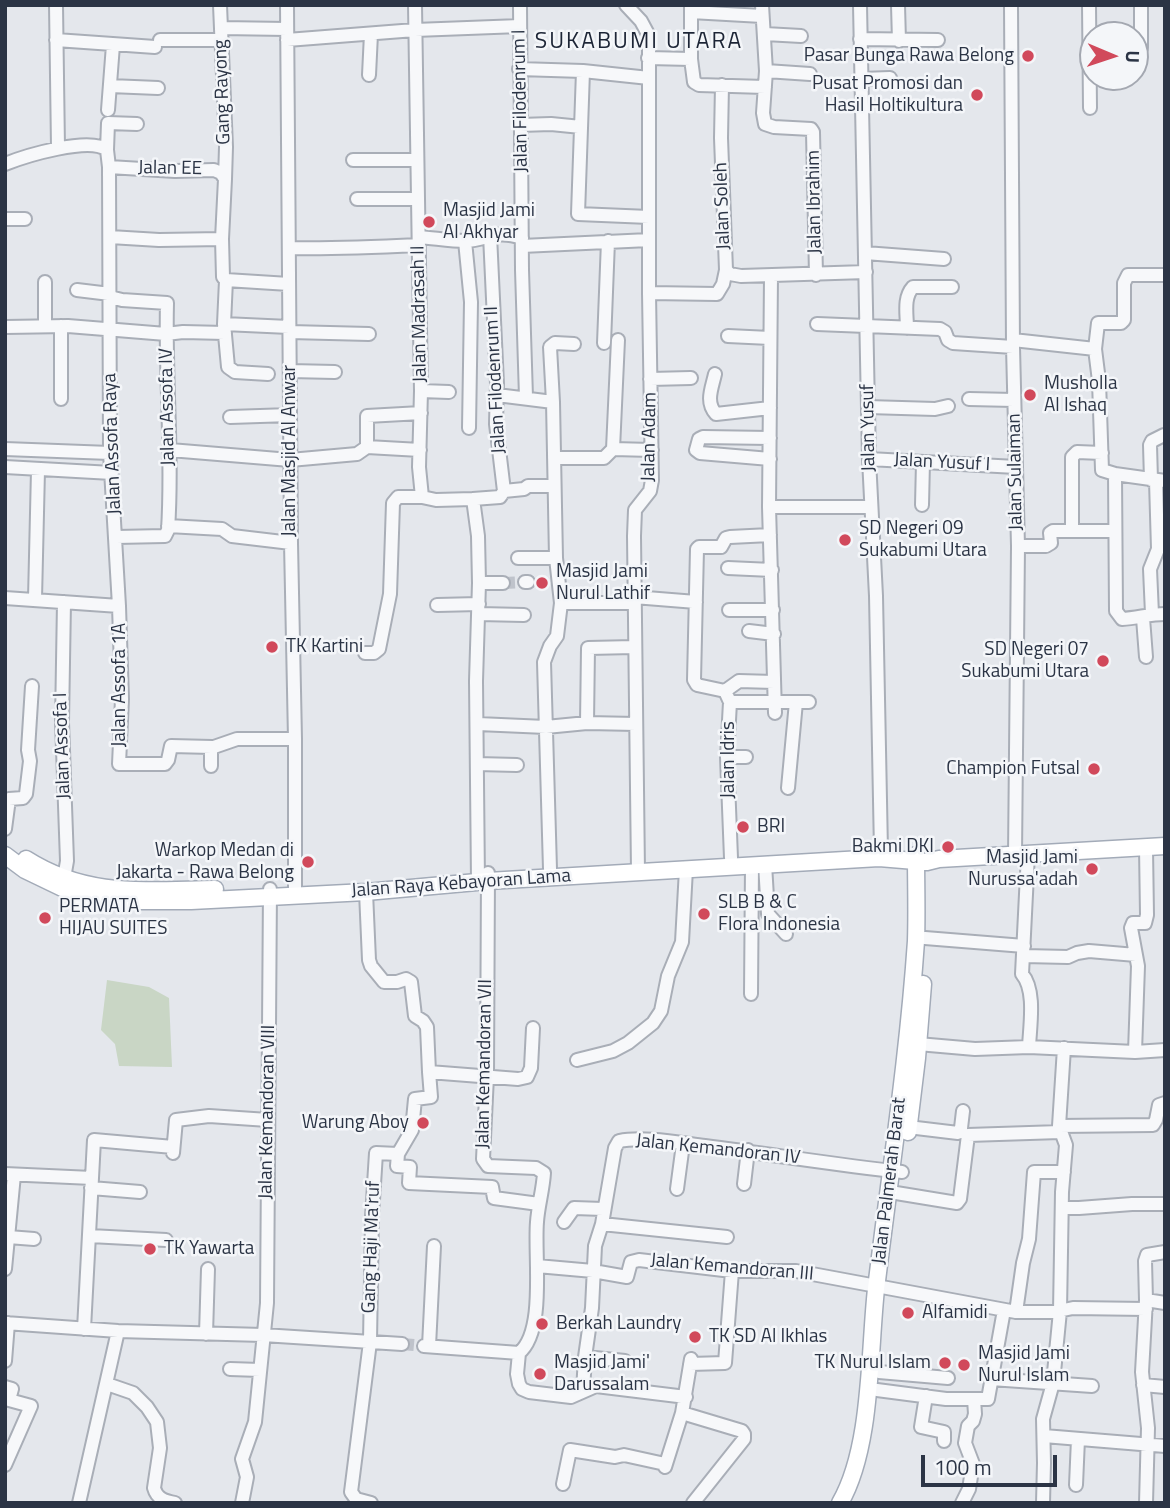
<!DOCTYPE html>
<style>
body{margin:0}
#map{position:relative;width:1170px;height:1508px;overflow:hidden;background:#e4e7ec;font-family:"Titillium Web",sans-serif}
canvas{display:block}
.frame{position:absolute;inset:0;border:7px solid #2b3445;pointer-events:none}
.north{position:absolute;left:1079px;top:21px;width:70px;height:70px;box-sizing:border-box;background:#f4f6f9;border:2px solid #a4a8b1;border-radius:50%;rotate:92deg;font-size:19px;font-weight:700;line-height:28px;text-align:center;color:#2b3445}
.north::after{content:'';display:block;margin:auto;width:24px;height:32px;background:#d1495b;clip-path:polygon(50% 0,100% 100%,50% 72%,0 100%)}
.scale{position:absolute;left:921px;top:1455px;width:136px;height:32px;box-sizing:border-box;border:4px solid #2b3445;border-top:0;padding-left:9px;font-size:21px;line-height:24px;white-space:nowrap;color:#2b3445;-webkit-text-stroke:5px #f4f6f9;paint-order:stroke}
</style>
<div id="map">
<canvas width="1170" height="1508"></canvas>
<div class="frame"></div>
<div class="north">U</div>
<div class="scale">100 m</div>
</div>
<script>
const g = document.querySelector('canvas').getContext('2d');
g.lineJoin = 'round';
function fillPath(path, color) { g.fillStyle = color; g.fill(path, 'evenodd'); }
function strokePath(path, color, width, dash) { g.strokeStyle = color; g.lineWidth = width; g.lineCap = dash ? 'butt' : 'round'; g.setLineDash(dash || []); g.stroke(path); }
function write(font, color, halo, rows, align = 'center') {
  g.font = font + ' "Titillium Web",sans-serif'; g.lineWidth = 5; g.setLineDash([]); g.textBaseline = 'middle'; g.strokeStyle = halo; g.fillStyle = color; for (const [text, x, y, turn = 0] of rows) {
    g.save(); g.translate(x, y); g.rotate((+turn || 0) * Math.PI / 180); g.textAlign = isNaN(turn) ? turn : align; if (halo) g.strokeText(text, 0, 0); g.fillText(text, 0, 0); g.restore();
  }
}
const green = new Path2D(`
 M107,980L149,987L169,998L172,1067L119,1066L115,1044L101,1030Z`);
const minorTunnel = new Path2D(`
 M503,583L525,582
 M402,1344L424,1346`);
const minor = new Path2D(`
 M56,5L58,148
 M220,5L226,147L225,179
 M287,5L291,543L295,739V896
 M415,5L421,391L419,467L422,497L436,500L473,499L478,536L479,583L476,681L478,882
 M520,5L522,270L526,397
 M626,5L641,21L648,34L649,43V293L652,480L650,491L635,510L634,536L638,872
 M691,5V59L694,82L699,85L765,87
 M762,5L766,71L763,113L765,124L774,127L811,129L813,132L816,275
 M860,5L869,459L876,596L881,851
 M898,5L899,41
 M1011,5L1013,347L1018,546L1015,855
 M1089,5L1090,108
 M1141,5V48
 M691,12L762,16
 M221,28L287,29
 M765,34L801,36
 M860,39L938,40
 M56,40L155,47
 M160,40H222
 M287,40L415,30L520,26
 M648,58L691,59
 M519,69L583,71L649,78
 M583,71L578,214L649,217
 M766,71L810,74
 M369,75L371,34
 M861,79L890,78
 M110,86L158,88
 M108,110L113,45
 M520,125L551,124L581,127
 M107,150L108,123L137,124
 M353,160H416
 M5,164C25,156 90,136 107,150L109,167L110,453L119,606L5,598
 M109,167L175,171L214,170L221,173L225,179L222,239L223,277L226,280L289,284
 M357,199H417
 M5,219H25
 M110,237L159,240L222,239
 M419,237C434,238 450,241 465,241C489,240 494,229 522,238
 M465,241L471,302L469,428
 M522,246L649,240
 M290,248C333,249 376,247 419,245
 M865,253L944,259
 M726,270L730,274L741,276L866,272
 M771,276L769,507L775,713
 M226,280L224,324L228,367L235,372L268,374
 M45,282V326
 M77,290L110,294
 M649,293L717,294L723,284L726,270L721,138L722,85
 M110,297L122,300L167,303C165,379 173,454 168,530L165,536L116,537
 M224,324L289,327
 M817,324L940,329L945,332L948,340L953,343L1013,347
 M5,327L68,326L166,334L183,332L225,333
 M907,328C907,314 903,298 913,287H952
 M290,332L369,334
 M728,336L770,338
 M1013,340L1095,349L1098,323H1121L1124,320V283L1128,275H1165
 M604,343L608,241
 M1095,349L1099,381L1102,470L1115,474L1165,481
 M290,371L335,372
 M715,374C712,388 705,402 716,414L770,408
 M650,379L691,378
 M421,391L449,392
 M497,395L553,402L556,558L561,603H633
 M61,399V326
 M969,399L1014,400
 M553,402L550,347L555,343L574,344
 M868,407L935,409L948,406
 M230,417L290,415
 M367,447V416L421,413
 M5,449L110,453
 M613,449L652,450
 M170,450L290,460L357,454L367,447L420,450
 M554,458H604L613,449L618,340
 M770,459L700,453L696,450L699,439L703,437L770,438
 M869,459L1016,467
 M5,467L112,473
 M1115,474L1116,611L1122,619C1138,618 1150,614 1165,614
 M1151,480L1150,445L1152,441L1164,435
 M504,491L524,489L528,486H554
 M473,499L500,497L504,491L496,424L497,384L490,235
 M922,505L923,462
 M769,507H871
 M168,526L222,529L232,536L291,543
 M1072,531H1114
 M1018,546H1046L1051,543L1050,533L1053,531H1072V457L1077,452L1102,453
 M518,558H556
 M728,568L772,570
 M525,582H528
 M479,583H503
 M634,597L696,602
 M35,599L38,470
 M437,605L479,604
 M119,606L122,699L119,764H165L168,760L171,746L212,747
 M729,610H773
 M479,614L524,615
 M1152,614L1150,569L1158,549L1156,481
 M1143,618L1146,657
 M749,631L774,634
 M365,653H374L379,649L390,594L393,503L398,497H422
 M725,691L697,685L694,680L697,549L699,547H721L726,538L730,537L770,535
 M725,691L730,702L727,757L731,858
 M725,691L739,681L774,682
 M730,702H809
 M587,723L588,648L634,647
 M478,724L546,727L587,723L636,724
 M727,757H746
 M477,764L517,765
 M211,766V748L237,739H295
 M788,788L796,702
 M5,829L9,799L23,798L26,794L30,761L28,750L32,686
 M1028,854L1022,974C1036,990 1030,1025 1029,1047
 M765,864L768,914L786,934
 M550,869L544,662L550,646L557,636L561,603
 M63,884L67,861L62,722L64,602
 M366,892L369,960L371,966L384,982H397L406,979L411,982L415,1016L423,1021L427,1027L429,1072
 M925,938L1024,946
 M1024,956L1068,957L1077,953L1089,951L1136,955
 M751,994L752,865
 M918,1044L975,1049L1029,1047L1135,1052L1165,1050
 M1135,1052L1138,966L1131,928L1133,923H1145L1147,915L1146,848
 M577,1060L613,1051L628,1043L653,1023L661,1011L668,976L682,942L686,869
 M1059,1126L1153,1125L1156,1120L1159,1105L1165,1103
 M908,1127L958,1133L961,1128L963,1111
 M173,1153L176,1120L209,1116L268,1120
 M398,1154L397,1166L410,1167L409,1183L492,1187L494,1198L539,1204
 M5,1174L92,1178
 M744,1184L748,1150
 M91,1188L140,1192
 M677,1189L683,1144
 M890,1192L957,1203L960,1199L968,1135L1060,1132
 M1062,1208H1079L1132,1204H1165
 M564,1222L574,1208L603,1209
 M602,1224L727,1237
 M90,1236L166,1240
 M8,1237L34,1239
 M537,1266L593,1271L627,1277L631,1262L639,1260L732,1271H796L1016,1312H1054L1073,1308L1146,1309
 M5,1269L14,1175
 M1146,1300L1165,1303
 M1016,1312L1023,1263L1029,1239L1034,1172H1064
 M5,1323L118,1331L263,1335L402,1344
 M84,1329L94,1140L173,1147
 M206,1334L208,1269
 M424,1346L519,1353C546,1331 534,1256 537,1222C538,1206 543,1190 544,1173L536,1168L488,1166L483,1159L487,1076L488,873
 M429,1346L434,1246
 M519,1353L517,1374L519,1384L522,1389L529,1392L571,1397L596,1386L686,1397
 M585,1357L625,1361
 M691,1359L682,1413L742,1431L744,1434V1439L693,1503
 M5,1361L8,1323
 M690,1364L725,1363L732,1271
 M230,1369L260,1370
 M879,1372L948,1378
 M991,1379L1092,1386
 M107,1384L133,1393L147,1407L157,1422L160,1448L154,1488C157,1499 165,1501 175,1503
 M1143,1385L1165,1387
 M5,1387L12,1389L9,1400L31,1406L5,1465
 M877,1390L946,1399H988L1004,1310
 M583,1391L585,1357L592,1308L595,1246L602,1224L615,1148L619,1141C643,1136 680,1143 705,1146C770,1154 836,1165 902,1172
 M926,1396L921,1427L944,1432V1441
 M1044,1436L1165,1446
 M665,1467L682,1413
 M563,1484L570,1450L615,1457L624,1455L665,1464
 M1076,1485L1078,1439
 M79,1503L118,1331
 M242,1503L247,1477L242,1459L255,1422L267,1303L270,889
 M371,1503L356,1499L351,1492L370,1342L372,1216L376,1153L398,1154L412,1130L415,1099L431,1097L429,1072L518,1079L527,1077L531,1068L533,1028
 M962,1503L969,1489L973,1464L965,1443L968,1426L973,1421L975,1414L974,1399
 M1043,1503L1044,1463L1043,1419L1053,1383L1060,1311L1062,1192L1066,1145L1059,1126L1064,1048
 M1146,1503L1148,1428L1142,1372L1146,1300L1145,1261L1147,1255L1165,1252`);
const major = new Path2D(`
 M5,855L25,870L79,896L107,900L139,901H191L366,892L488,881L879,858L927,862L939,859L1165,846
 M26,859C87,898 146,890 215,889
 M908,1132L917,1058L923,984
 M840,1503C872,1448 869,1353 876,1289C890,1173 908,1058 916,941C917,912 916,884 916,855`);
const markers = [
 [1028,56,7,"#d1495b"],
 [977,95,7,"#d1495b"],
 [429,222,7,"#d1495b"],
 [1030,395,7,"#d1495b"],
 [845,540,7,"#d1495b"],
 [542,583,7,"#d1495b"],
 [272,647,7,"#d1495b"],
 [1103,661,7,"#d1495b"],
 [1094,769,7,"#d1495b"],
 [743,827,7,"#d1495b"],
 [948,847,7,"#d1495b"],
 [308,862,7,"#d1495b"],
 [1092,869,7,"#d1495b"],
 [704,914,7,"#d1495b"],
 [45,918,7,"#d1495b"],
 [423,1123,7,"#d1495b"],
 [150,1249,7,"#d1495b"],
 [908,1313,7,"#d1495b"],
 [542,1324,7,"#d1495b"],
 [695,1337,7,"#d1495b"],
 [945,1363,7,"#d1495b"],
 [964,1365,7,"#d1495b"],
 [540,1374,7,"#d1495b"]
];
const poiNames = [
 ["Pasar Bunga Rawa Belong",1014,56,"right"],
 ["Pusat Promosi dan",963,84,"right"],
 ["Hasil Holtikultura",963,106,"right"],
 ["Masjid Jami",443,211],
 ["Al Akhyar",443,233],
 ["Musholla",1044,384],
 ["Al Ishaq",1044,406],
 ["SD Negeri 09",859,529],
 ["Sukabumi Utara",859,551],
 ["Masjid Jami",556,572],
 ["Nurul Lathif",556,594],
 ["TK Kartini",286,647],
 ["SD Negeri 07",1089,650,"right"],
 ["Sukabumi Utara",1089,672,"right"],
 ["Champion Futsal",1080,769,"right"],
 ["BRI",757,827],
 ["Bakmi DKI",934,847,"right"],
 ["Warkop Medan di",294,851,"right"],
 ["Jakarta - Rawa Belong",294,873,"right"],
 ["Masjid Jami",1078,858,"right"],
 ["Nurussa'adah",1078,880,"right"],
 ["SLB B & C",718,903],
 ["Flora Indonesia",718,925],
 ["PERMATA",59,907],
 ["HIJAU SUITES",59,929],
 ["Warung Aboy",409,1123,"right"],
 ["TK Yawarta",164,1249],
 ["Alfamidi",922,1313],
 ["Berkah Laundry",556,1324],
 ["TK SD Al Ikhlas",709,1337],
 ["Masjid Jami",978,1354],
 ["Nurul Islam",978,1376],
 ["Masjid Jami'",554,1363],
 ["Darussalam",554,1385],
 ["TK Nurul Islam",931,1363,"right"]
];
const streetNames = [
 ["Gang Rayong",223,92,-92],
 ["Jalan Filodenrum I",521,101,-91],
 ["Jalan EE",170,169,1],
 ["Jalan Ibrahim",815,202,-91],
 ["Jalan Soleh",723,206,-92],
 ["Jalan Madrasah II",420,314,-91],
 ["Jalan Filodenrum II",496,380,-93],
 ["Jalan Assofa IV",168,407,-91],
 ["Jalan Yusuf",869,428,-91],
 ["Jalan Adam",650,437,-89],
 ["Jalan Assofa Raya",113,444,-92],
 ["Jalan Masjid Al Anwar",290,451,-90],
 ["Jalan Yusuf I",942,463,3],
 ["Jalan Sulaiman",1016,472,-91],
 ["Jalan Assofa 1A",120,685,-90],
 ["Jalan Assofa I",63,746,-92],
 ["Jalan Idris",729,760,-90],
 ["Jalan Raya Kebayoran Lama",461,884,-4],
 ["Jalan Kemandoran VII",485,1064,-89],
 ["Jalan Kemandoran VIII",268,1112,-89],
 ["Jalan Kemandoran IV",718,1150,6],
 ["Jalan Palmerah Barat",890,1181,-83],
 ["Gang Haji Ma'ruf",372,1247,-88],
 ["Jalan Kemandoran III",732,1268,5]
];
const quarterNames = [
 ["SUKABUMI UTARA",639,42]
];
fillPath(green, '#c9d6c5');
strokePath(minorTunnel, '#bfc3cb', 12, [12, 6]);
strokePath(minor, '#a9aeb7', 16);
strokePath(major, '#a3abb8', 19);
strokePath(minor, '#f7f8fa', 12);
strokePath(major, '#fff', 16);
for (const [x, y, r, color] of markers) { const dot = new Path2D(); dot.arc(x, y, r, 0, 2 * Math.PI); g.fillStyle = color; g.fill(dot); strokePath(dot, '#f4f6f9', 2.5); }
write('19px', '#2b3445', '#f4f6f9', poiNames, 'left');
write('19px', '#2b3445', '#f4f6f9', streetNames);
g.letterSpacing = '2px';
write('23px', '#1d2536', '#f4f6f9', quarterNames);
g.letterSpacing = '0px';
</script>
